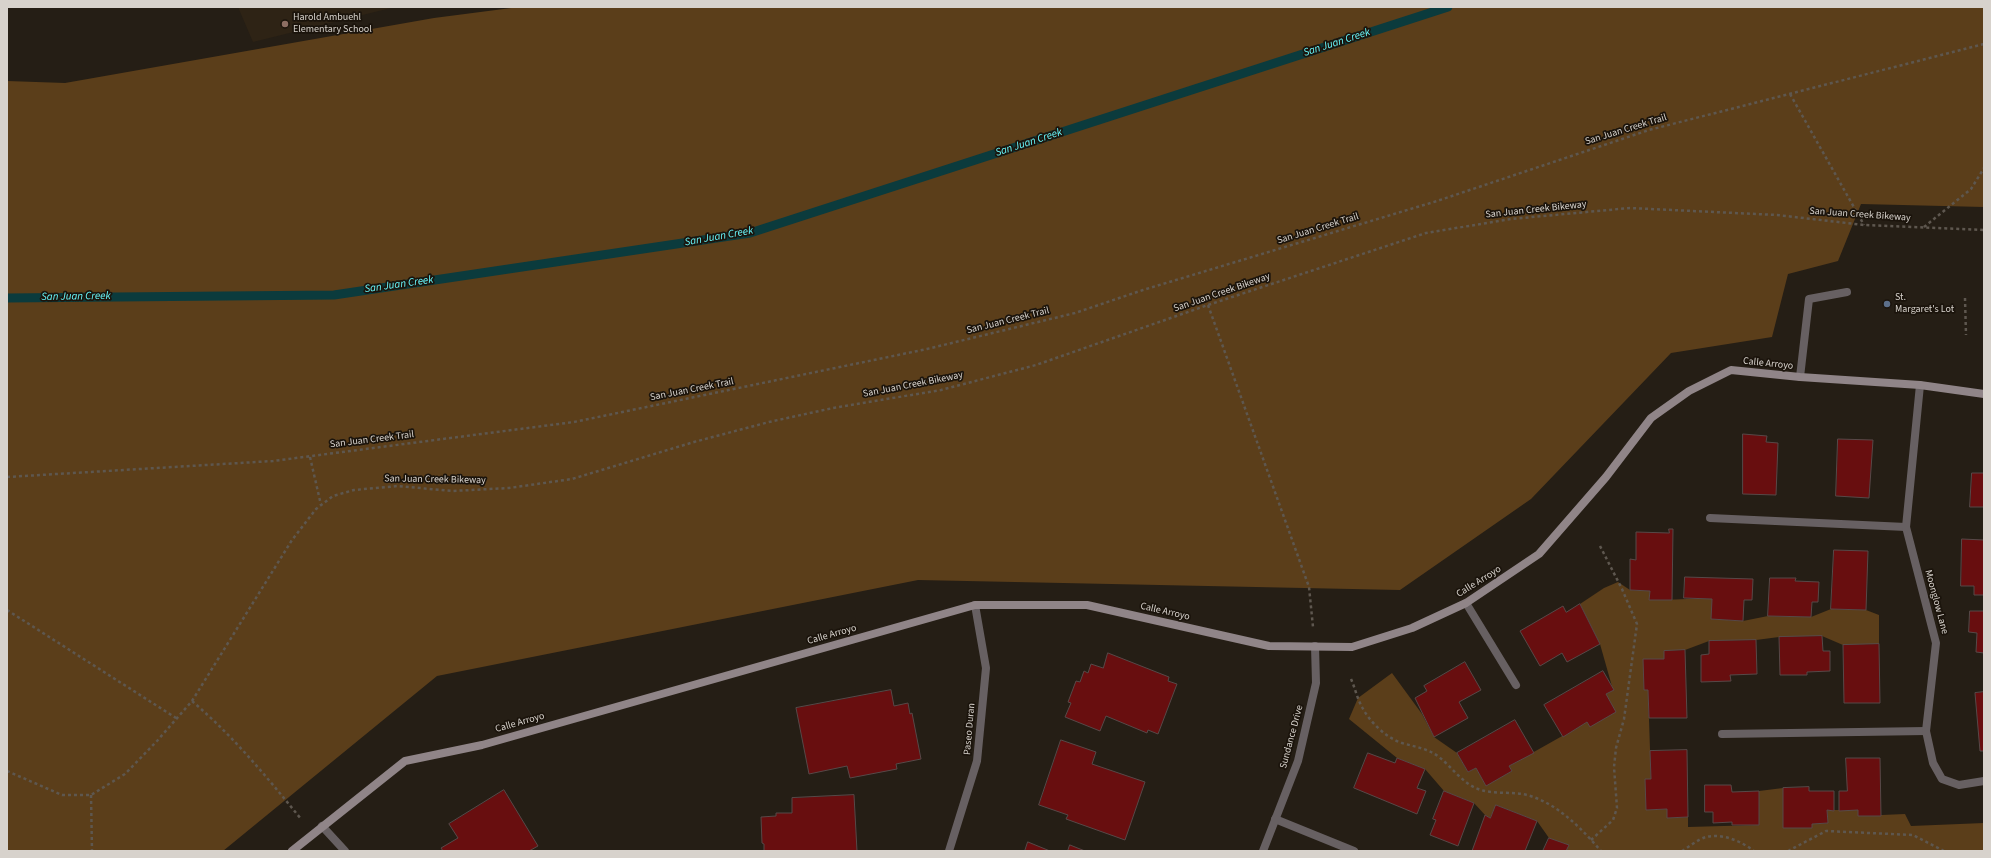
<!DOCTYPE html>
<style>
body{margin:0}
#map{position:relative;width:1991px;height:858px;overflow:hidden;background:#251e15;font-family:"Source Sans 3",sans-serif}
canvas{display:block}
.frame{position:absolute;inset:0;border:8px solid #d7d2cc;pointer-events:none}
</style>
<div id="map">
<canvas width="1991" height="858"></canvas>
<div class="frame"></div>
</div>
<script>
const g = document.querySelector('canvas').getContext('2d');
g.lineJoin = 'round';
function fillPath(path, color) { g.fillStyle = color; g.fill(path, 'evenodd'); }
function strokePath(path, color, width, dash) { g.strokeStyle = color; g.lineWidth = width; g.lineCap = dash ? 'butt' : 'round'; g.setLineDash(dash || []); g.stroke(path); }
function write(font, color, halo, rows, align = 'center') {
  g.font = font + ' "Source Sans 3",sans-serif'; g.lineWidth = 3.5; g.setLineDash([]); g.textBaseline = 'middle'; g.strokeStyle = halo; g.fillStyle = color; for (const [text, x, y, turn = 0] of rows) {
    g.save(); g.translate(x, y); g.rotate((+turn || 0) * Math.PI / 180); g.textAlign = isNaN(turn) ? turn : align; if (halo) g.strokeText(text, 0, 0); g.fillText(text, 0, 0); g.restore();
  }
}
const built = new Path2D(`
 M238,7H395L253,42Z`);
const green = new Path2D(`
 M519,7H1984V207L1861,204L1838,261L1788,274L1772,337L1671,353L1531,499L1400,590L918,580L437,676L223,851H7V81L65,83L434,18Z
 M1618,582L1630,590L1650,591V600C1671,600 1691,598 1712,599V619L1743,621L1768,616L1811,617L1831,609L1866,610L1879,615V644L1843,645L1822,636L1779,637L1756,640L1709,641L1685,650L1664,651V659L1648,690L1651,779H1646V810L1667,809V818L1688,817V827L1759,825V791L1783,788V828H1812V824L1828,823L1827,810H1858V816L1905,814L1911,826L1984,823V851H1566L1568,845L1549,838L1537,821L1496,805L1490,818L1485,815L1474,803L1444,791L1425,769L1397,758L1349,719L1358,698L1392,673L1422,714L1434,737L1457,753L1468,772L1476,768L1486,785L1512,771L1509,766L1587,722L1606,694L1613,690L1600,644L1580,604L1604,588Z`);
const stream = new Path2D(`
 M7,298L334,295L750,233L1448,7`);
const building = new Path2D(`
 M1743,434L1767,436L1766,442L1778,443L1776,495L1743,494Z
 M1838,439L1873,440L1869,498L1836,496Z
 M1972,473H1984V507H1970Z
 M1669,529H1673L1672,600H1649L1650,591L1630,590V559L1636,560V532L1669,533Z
 M1962,539L1984,540V595H1974V586H1961Z
 M1834,550L1868,551L1866,610L1831,609Z
 M1685,577L1753,579L1752,600H1744L1743,621L1711,619L1712,599L1684,598Z
 M1770,578H1796L1795,581L1819,582L1818,602H1812L1811,617L1768,616Z
 M1580,604L1600,644L1567,662L1562,653L1540,666L1520,631L1563,606L1566,612Z
 M1970,611H1984V653L1976,652L1977,633L1969,632Z
 M1822,636L1823,651H1830V671L1807,672V675H1780L1779,637Z
 M1756,640L1757,674L1730,675L1731,681L1701,682V655L1709,654V641Z
 M1879,644L1880,703H1844L1843,645Z
 M1685,650L1687,718H1649L1648,690H1644L1643,659H1664V651Z
 M1108,653L1169,677L1168,681L1177,684L1158,734L1148,730L1147,733L1106,716L1100,731L1065,717L1071,703L1068,702L1076,681L1080,682L1084,671L1088,673L1091,664L1103,668Z
 M1465,662L1481,690L1459,702L1468,718L1434,737L1415,698L1427,691L1424,686Z
 M1603,671L1614,690L1606,694L1616,712L1590,727L1587,722L1563,737L1544,705Z
 M891,690L894,706L908,703L910,714L912,713L921,759L896,764L897,769L850,778L847,766L809,774L796,708Z
 M1984,692V751H1980L1975,693Z
 M1515,720L1534,753L1509,766L1512,771L1486,786L1476,768L1468,772L1457,753Z
 M1061,740L1096,752L1092,764L1145,782L1125,840L1066,819L1068,815L1039,805Z
 M1687,750L1688,817L1667,818V809L1646,810L1645,779H1651L1650,751Z
 M1368,753L1395,763L1397,758L1425,769L1417,788L1426,791L1417,814L1354,788Z
 M1846,758H1880L1881,816H1858V810L1839,811V791H1847Z
 M1705,785H1731L1732,792L1759,791V825H1732V822L1713,823V812H1705Z
 M1809,787V791H1834V811L1827,810L1828,823L1812,824V828H1783V788Z
 M504,790L538,846L529,851H443L441,848L458,838L449,824Z
 M1444,791L1474,803L1458,846L1430,835L1436,820L1433,819Z
 M854,795L857,851H764V844L762,843L761,817L776,816V813H792V798Z
 M1496,805L1537,821L1525,851H1472L1485,815L1490,818Z
 M1549,838L1569,845L1566,851H1543Z
 M1028,842L1050,851H1025Z
 M1070,845L1085,851H1068Z`);
const path = new Path2D(`
 M1790,94L1864,225
 M1924,227L1971,189L1984,168
 M1965,298L1966,335
 M1208,305L1309,587L1313,627
 M310,457L321,505
 M7,477L273,461L574,422L927,349L1075,313L1143,290L1437,201L1649,130L1984,44
 M7,610L176,718
 M1351,679C1355,688 1357,698 1362,707C1369,721 1386,738 1402,743C1415,747 1427,748 1439,757C1451,766 1462,783 1478,789C1494,795 1511,791 1527,795C1557,803 1581,828 1601,851
 M192,701C234,737 266,776 301,819
 M7,771L62,795H91L125,774L157,741L192,701L292,540L316,509L333,496L354,490L398,486L452,491L509,488L572,479L694,442L769,422L833,408L941,390L1036,365L1208,305L1426,233L1511,219L1630,208L1777,215L1864,225L1984,230
 M91,795L92,851
 M1591,840L1613,820L1617,808L1614,767L1616,748L1624,719L1637,624L1622,589L1600,546
 M1682,851C1689,847 1698,839 1706,837C1722,833 1741,841 1754,851
 M1788,851L1826,831L1913,835L1944,851`);
const lane = new Path2D(`
 M1800,377L1809,299L1847,292
 M1710,518L1906,527
 M1466,603L1516,685
 M1722,734L1926,731
 M1275,819L1354,851`);
const street = new Path2D(`
 M1920,385L1906,527L1936,643L1926,731L1933,763L1942,779L1959,785L1984,781
 M322,826L345,851
 M949,851L977,761L986,668L975,605
 M1263,851L1298,761L1316,683L1315,646`);
const secondary = new Path2D(`
 M292,851L405,761L482,745L975,605H1087L1269,646L1352,647L1412,628L1466,603L1539,554L1606,477L1651,418L1689,391L1731,370L1800,377L1920,385L1984,394`);
const markers = [
 [285,24,4,"#8d6e63"],
 [1887,304,4,"#5c6f8a"]
];
const poiNames = [
 ["Harold Ambuehl",293,18],
 ["Elementary School",293,30],
 ["St.",1895,298],
 ["Margaret's Lot",1895,310]
];
const streetNames = [
 ["San Juan Creek Trail",1626,130,-17],
 ["San Juan Creek Bikeway",1536,210,-6],
 ["San Juan Creek Bikeway",1860,215,4],
 ["San Juan Creek Trail",1318,229,-17],
 ["San Juan Creek Bikeway",1222,293,-19],
 ["San Juan Creek Trail",1008,321,-14],
 ["Calle Arroyo",1768,364,6],
 ["San Juan Creek Bikeway",913,385,-11],
 ["San Juan Creek Trail",692,390,-11],
 ["San Juan Creek Trail",372,440,-7],
 ["San Juan Creek Bikeway",435,480,1],
 ["Calle Arroyo",1479,582,-32],
 ["Moonglow Lane",1936,602,75],
 ["Calle Arroyo",1165,612,13],
 ["Calle Arroyo",832,635,-16],
 ["Calle Arroyo",520,723,-16],
 ["Paseo Duran",970,729,-85],
 ["Sundance Drive",1292,737,-75]
];
const waterNames = [
 ["San Juan Creek",1337,43,-18],
 ["San Juan Creek",1029,143,-18],
 ["San Juan Creek",719,237,-10],
 ["San Juan Creek",399,285,-8],
 ["San Juan Creek",76,297,-1]
];
fillPath(built, '#2e2315');
fillPath(green, '#5b3e1a');
strokePath(stream, '#0b3b3d', 9);
fillPath(building, '#680e0f');
strokePath(building, '#574948', 1);
strokePath(path, '#5e574f', 2.5, [3, 3]);
strokePath(lane, '#676062', 8);
strokePath(street, '#676062', 8);
strokePath(secondary, '#908588', 8);
for (const [x, y, r, color] of markers) { const dot = new Path2D(); dot.arc(x, y, r, 0, 2 * Math.PI); g.fillStyle = color; g.fill(dot); strokePath(dot, '#1b140c', 1.5); }
write('10px', '#d7d2cc', '#1b140c', poiNames, 'left');
write('10px', '#d7d2cc', '#1b140c', streetNames);
write('italic 11px', '#67f6fa', '#1b140c', waterNames);
</script>
